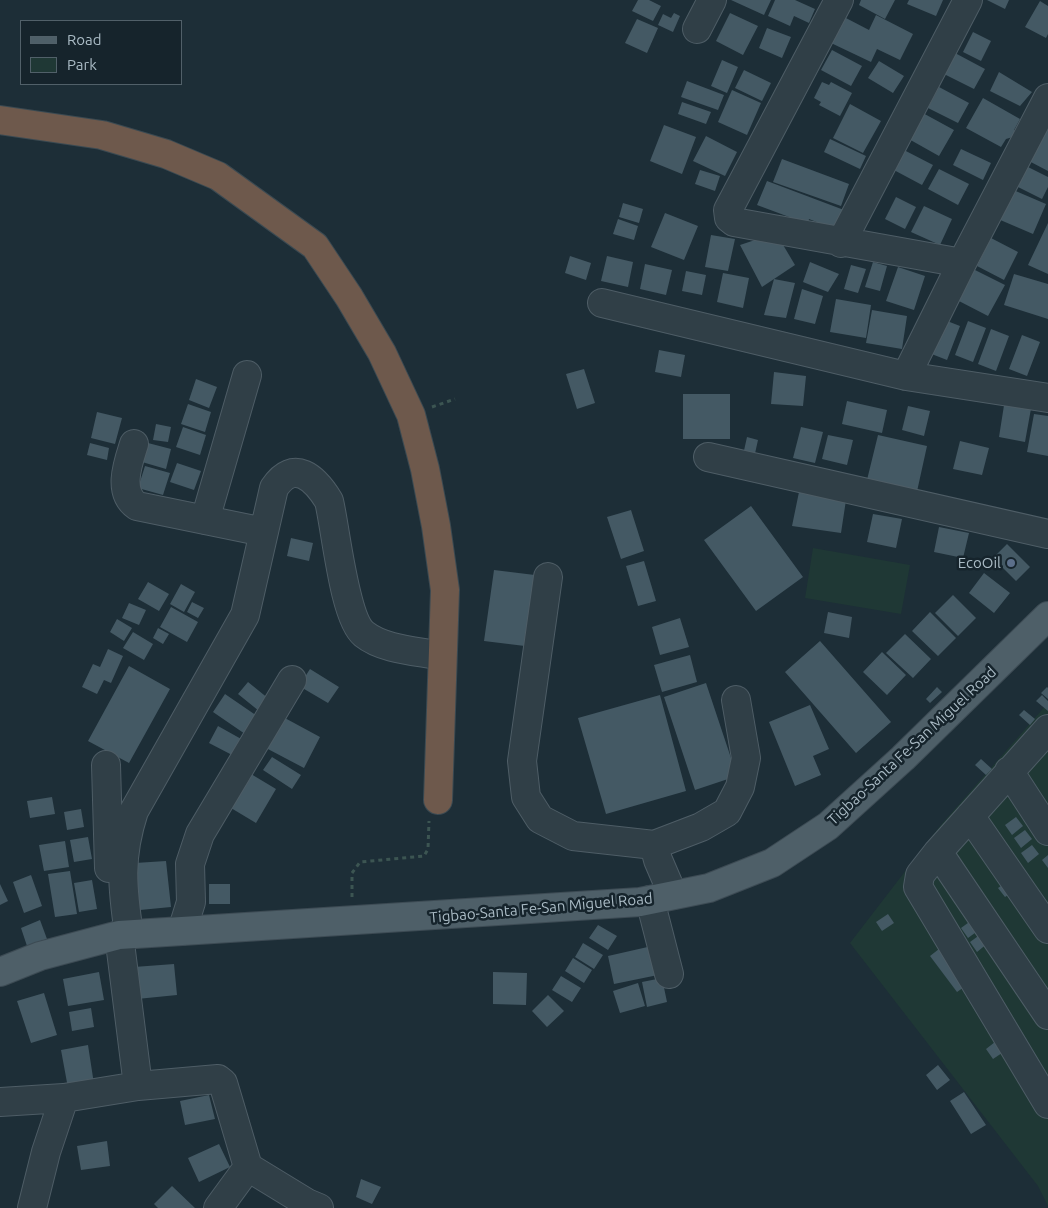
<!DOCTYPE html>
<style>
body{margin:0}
#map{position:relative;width:1048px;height:1208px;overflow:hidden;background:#1d2e37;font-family:Ubuntu,sans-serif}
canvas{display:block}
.legend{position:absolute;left:20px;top:20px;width:162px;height:65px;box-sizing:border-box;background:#16242c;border:1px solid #516069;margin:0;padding:6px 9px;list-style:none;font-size:15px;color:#aabbc5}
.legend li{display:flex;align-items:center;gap:10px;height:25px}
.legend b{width:25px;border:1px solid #516069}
</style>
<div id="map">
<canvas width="1048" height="1208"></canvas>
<ul class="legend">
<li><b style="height:6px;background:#4e5f68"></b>Road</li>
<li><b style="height:14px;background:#1f3835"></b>Park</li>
</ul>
</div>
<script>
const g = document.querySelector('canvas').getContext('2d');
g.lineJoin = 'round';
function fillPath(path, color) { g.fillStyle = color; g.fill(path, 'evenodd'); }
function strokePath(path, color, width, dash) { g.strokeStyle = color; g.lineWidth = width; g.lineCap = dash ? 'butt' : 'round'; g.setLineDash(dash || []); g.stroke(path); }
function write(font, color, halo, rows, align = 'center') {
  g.font = font + ' Ubuntu,sans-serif'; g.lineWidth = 5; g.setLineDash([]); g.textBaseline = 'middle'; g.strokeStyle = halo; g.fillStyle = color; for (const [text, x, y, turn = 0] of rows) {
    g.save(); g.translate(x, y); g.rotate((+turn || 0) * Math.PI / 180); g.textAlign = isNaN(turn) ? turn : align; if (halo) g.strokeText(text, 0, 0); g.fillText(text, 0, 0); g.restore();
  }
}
const green = new Path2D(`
 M813,548L910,565L901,614L805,598Z
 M1048,703V1206L1038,1186L850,943L940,826Z`);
const building = new Path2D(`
 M638,0H649L661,6L653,21L632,11Z
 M731,0H771L764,15Z
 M775,0H795L815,9L809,23L794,16L790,26L768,16Z
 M861,0H895L885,19L859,5Z
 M909,0H943L936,16L907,4Z
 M987,0H1009L1005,9Z
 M1040,1L1048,6V34L1046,38L1025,27Z
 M674,13L680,16L673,32L658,25L663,14L671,18Z
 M730,13L758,26L743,55L716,41Z
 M876,15L913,34L900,60L877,49L871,62L831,43L844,17L869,30Z
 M637,19L658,28L647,53L625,43Z
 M767,28L791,37L782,58L759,48Z
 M973,32L991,41L981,61L963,52Z
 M832,50L862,66L851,86L821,70Z
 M955,53L985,69L974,89L944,74Z
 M722,60L738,67L727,93L711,86Z
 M879,61L904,76L893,93L868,78Z
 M744,70L771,83L762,101L735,88Z
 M999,72L1032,92L1020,106L990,91Z
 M687,81L724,95L718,110L681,97Z
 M822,82L829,85L831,82L852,93L840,116L819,105L821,102L814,98Z
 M939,87L969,103L958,123L928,108Z
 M732,90L761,103L747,135L718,122Z
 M983,98L1020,119L1014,130L1016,136L1006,139L1001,147L966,128Z
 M682,102L711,112L706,124L678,114Z
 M850,104L881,121L863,153L833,138Z
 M921,112L954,130L939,156L907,138Z
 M664,125L696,137L682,174L650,161Z
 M1044,128L1048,130V171L1027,160Z
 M706,136L737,152L725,176L693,161Z
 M830,139L866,156L860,169L824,152Z
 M902,149L933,165L922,185L892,169Z
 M961,149L991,163L983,180L953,165Z
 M782,159L849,184L841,206L773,182Z
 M1024,165L1048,177V187L1042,199L1014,185Z
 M939,169L969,184L958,205L928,189Z
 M700,170L720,176L715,191L695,184Z
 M767,181L844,210L837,230L809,219L808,224L757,205Z
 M1011,189L1046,204L1033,234L998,219Z
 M896,197L916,207L905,229L885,219Z
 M623,203L643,209L639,223L619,217Z
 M924,206L952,219L940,245L911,232Z
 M665,213L698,226L684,260L651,247Z
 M618,219L638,226L634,240L613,234Z
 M1048,223V274L1028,265Z
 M776,233L795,265L762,287L740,245Z
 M711,235L735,239L728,271L705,267Z
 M991,238L1018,252L1004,280L977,266Z
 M570,256L591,263L586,280L565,273Z
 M607,256L633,262L628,287L601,281Z
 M810,262L839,274L828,292L803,282Z
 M873,262L887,266L880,291L865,287Z
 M645,264L672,270L666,295L640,289Z
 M851,265L866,269L858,293L844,289Z
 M898,267L925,276L914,310L886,301Z
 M973,269L1005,285L988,316L957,300Z
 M686,271L706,275L702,295L682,291Z
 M723,273L749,278L743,308L717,302Z
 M1014,274L1048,284V319L1004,305Z
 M774,279L795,283L786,318L764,315Z
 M802,289L823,296L815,324L794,319Z
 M836,299L871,305L866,338L830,332Z
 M872,310L907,316L902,349L866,343Z
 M942,319L960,326L947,360L929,353Z
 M968,321L986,328L973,362L955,355Z
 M991,329L1009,336L996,371L978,364Z
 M1022,335L1040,342L1027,376L1009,369Z
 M659,350L685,355L681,377L655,372Z
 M584,369L595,403L577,409L566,374Z
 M774,372L806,376L803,406L771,404Z
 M196,379L217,387L209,408L189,400Z
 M683,394H730V439H683Z
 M1005,399L1032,403L1025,442L999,437Z
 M847,401L887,410L882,433L842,424Z
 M188,404L211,412L205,432L181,424Z
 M908,406L930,411L924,436L902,430Z
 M97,412L122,418L115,444L91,438Z
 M1034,414L1048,416V456L1027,452Z
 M156,424L171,427L168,442L153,440Z
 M183,427L206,435L200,455L176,447Z
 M801,427L823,432L815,463L793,458Z
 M828,435L853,440L847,465L822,459Z
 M878,435L927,446L916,496L866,484Z
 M747,437L758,440L754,458L743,455Z
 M960,441L989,448L982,475L953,469Z
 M90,443L109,448L107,460L87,455Z
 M148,443L171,449L166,469L142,462Z
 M177,463L201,471L194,490L170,482Z
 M145,466L170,473L163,495L138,488Z
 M799,492L846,500L841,533L792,526Z
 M751,506L803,577L756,611L704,540Z
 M631,510L644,551L621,559L607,517Z
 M873,514L902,519L896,548L867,542Z
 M939,527L969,533L963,558L934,552Z
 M291,538L313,543L309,561L287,556Z
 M1007,544L1030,567L1016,581L993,558Z
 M644,561L656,601L638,606L626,566Z
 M494,570L543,576L533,647L484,641Z
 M984,573L1010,593L994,613L969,593Z
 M148,582L169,594L159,611L138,599Z
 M181,584L195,592L184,612L170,604Z
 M953,595L976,618L958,636L935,613Z
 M192,602L204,608L198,618L187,612Z
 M129,603L146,610L139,625L122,618Z
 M171,607L198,622L187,642L160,627Z
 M828,612L852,617L849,638L824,633Z
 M930,612L956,638L938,656L912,631Z
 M680,618L689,647L660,655L652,627Z
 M117,619L132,628L124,641L110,632Z
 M158,628L169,634L163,644L153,638Z
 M133,632L153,644L144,660L123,648Z
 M905,634L931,659L913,678L886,653Z
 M820,641L891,722L856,753L785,672Z
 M108,649L123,656L111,683L104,680L97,694L82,687L93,664L100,667Z
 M882,652L906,675L887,695L863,672Z
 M690,655L697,682L662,692L654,665Z
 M129,666L170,689L129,763L88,741Z
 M310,669L339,687L328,703L299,686Z
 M248,682L269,699L259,711L238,694Z
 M706,683L737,776L695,790L664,697Z
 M937,687L942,692L930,703L926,699Z
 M1047,687L1048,688V699L1041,693Z
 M225,694L260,718L248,736L213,712Z
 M660,695L686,791L606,814L578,718Z
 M1042,695L1048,701V711L1036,701Z
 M810,705L829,749L813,756L821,775L795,786L769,722Z
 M1024,710L1035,719L1030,725L1019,715Z
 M283,717L320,737L304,768L266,748Z
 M218,726L243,740L234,756L209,743Z
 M272,757L301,775L292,789L263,770Z
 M981,759L992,769L986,775L975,765Z
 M251,774L276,789L256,823L231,808Z
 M52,797L55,814L30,818L27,801Z
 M81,809L84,827L67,830L64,812Z
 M1016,817L1023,826L1012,835L1005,825Z
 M1025,830L1032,839L1021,848L1014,838Z
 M88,837L92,859L74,862L70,840Z
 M65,841L69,867L44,871L39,845Z
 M1032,845L1039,854L1028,863L1021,853Z
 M1048,855V868L1042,860Z
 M166,861L171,907L140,910L135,863Z
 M70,871L77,914L55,917L48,874Z
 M31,875L42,906L24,913L13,882Z
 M92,880L97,909L79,912L74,883Z
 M1010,880L1017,889L1005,897L998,888Z
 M0,884L8,901L0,905Z
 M209,884H230V904H209Z
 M888,914L894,923L882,931L876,922Z
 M40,920L47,939L27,946L21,928Z
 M972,920L979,930L968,938L961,928Z
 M598,925L617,936L608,950L589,938Z
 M981,934L988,943L977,952L970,942Z
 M583,943L603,955L594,969L575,957Z
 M652,946L658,975L614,984L608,956Z
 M939,949L967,985L957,992L930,956Z
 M573,958L592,970L584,983L565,971Z
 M174,964L177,995L137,999L134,967Z
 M99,972L104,1000L68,1006L63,979Z
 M493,972L527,973L526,1005L493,1004Z
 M561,976L581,988L572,1002L552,990Z
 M662,978L667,1002L647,1007L642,982Z
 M638,983L645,1006L620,1013L613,991Z
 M44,993L57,1035L31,1043L17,1001Z
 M548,995L564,1011L547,1027L532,1011Z
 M91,1008L94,1027L72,1031L69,1012Z
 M995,1042L1002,1053L993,1059L986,1049Z
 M88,1045L94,1084L68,1088L61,1050Z
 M938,1065L950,1080L937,1090L926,1075Z
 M964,1092L986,1125L971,1134L950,1101Z
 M209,1095L215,1119L185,1125L180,1101Z
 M107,1141L110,1166L81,1170L77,1146Z
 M219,1144L230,1167L199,1182L188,1158Z
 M361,1179L381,1187L372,1204L356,1197Z
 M172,1186L195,1208H158L154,1204Z`);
const path = new Path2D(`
 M432,407L455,399
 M352,897V873L360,862L424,856L428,849L429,821`);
const minor = new Path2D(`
 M839,0L728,210L729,218L734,222L962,263
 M697,29L712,0
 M841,243L968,0
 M602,303L906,376L1048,398
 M906,376L962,263L1048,98
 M134,444C128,463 117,492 137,506L264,532
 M708,457L1048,534
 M205,520L247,375
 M548,577L522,761L526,797L540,819L573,836L654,845L701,827L727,812L740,787L746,758L736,700
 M1048,729L938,852L920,875L918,887L1048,1104
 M106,765L109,868
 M1009,771L1048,831
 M970,816L1048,929
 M654,845L658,860L673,895
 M938,852L1048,1015
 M650,900L669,974
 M182,931L191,902L190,864L200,834L292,680
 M129,934C122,887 119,857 134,811L245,615L274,488C294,458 315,478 329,501C336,530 344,618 364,634C384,650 418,651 442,656
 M138,1086L218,1079L223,1083L248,1167L307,1203L319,1208
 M0,1102L64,1098L138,1086L119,935
 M32,1208L46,1152L64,1098
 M218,1208L248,1167`);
const major = new Path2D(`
 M0,972L40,956L119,935L640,902L709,888L772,863L828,826L903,758L1048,616`);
const highway = new Path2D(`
 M0,120L102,135L166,154L218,176L315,246L349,297L382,353L411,415L425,469L436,526L445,590L438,800`);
const markers = [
 [1011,563,5,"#5c6f8a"]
];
const poiNames = [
 ["EcoOil",1001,563]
];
const streetNames = [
 ["Tigbao-Santa Fe-San Miguel Road",912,746,-43],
 ["Tigbao-Santa Fe-San Miguel Road",541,908,-5]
];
fillPath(green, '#1f3835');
fillPath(building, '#445964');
strokePath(minor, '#4e5d66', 30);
strokePath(major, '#3d4b54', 30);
strokePath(highway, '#3b4a52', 30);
strokePath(path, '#3c5552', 3, [4, 4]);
strokePath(minor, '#303f47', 28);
strokePath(major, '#4e5f68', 28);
strokePath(highway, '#6e594c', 28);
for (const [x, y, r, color] of markers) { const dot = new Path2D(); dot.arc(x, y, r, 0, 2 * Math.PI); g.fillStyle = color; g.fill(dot); strokePath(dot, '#16242c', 2); }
write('15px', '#aabbc5', '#16242c', poiNames, 'right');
write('15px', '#aabbc5', '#16242c', streetNames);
</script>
